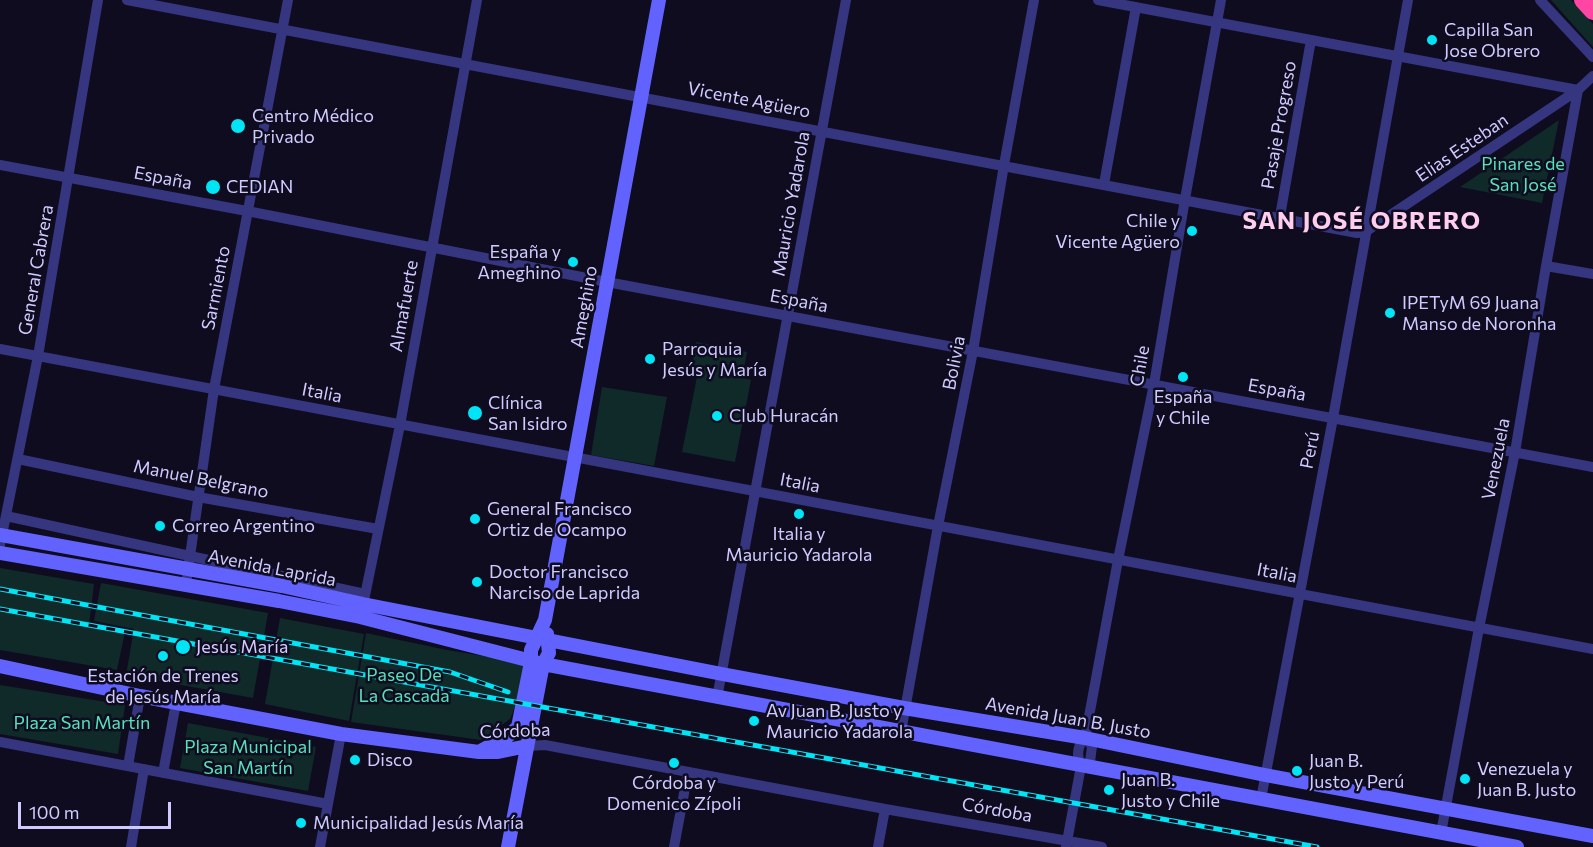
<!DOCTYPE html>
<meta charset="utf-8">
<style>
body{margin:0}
#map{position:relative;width:1593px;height:847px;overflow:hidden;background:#0f0c20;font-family:Commissioner,sans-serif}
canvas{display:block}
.scale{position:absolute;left:18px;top:802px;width:153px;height:27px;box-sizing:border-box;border:3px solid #cfcbff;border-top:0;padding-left:8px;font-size:18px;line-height:21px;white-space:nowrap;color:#cfcbff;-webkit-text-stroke:4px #0f0c20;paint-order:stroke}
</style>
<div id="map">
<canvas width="1593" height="847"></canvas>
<div class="scale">100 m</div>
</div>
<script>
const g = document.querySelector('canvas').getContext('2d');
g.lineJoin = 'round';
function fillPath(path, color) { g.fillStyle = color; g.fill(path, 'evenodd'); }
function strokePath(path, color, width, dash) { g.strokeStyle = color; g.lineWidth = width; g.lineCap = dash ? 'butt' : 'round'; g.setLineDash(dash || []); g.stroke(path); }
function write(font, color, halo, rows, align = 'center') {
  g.font = font + ' Commissioner,sans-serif'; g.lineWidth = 5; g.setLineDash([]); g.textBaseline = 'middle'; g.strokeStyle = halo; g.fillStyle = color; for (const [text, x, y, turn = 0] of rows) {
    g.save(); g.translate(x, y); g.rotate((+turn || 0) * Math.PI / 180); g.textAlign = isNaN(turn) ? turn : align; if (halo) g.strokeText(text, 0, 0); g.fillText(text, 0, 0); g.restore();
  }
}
const green = new Path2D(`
 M1551,0H1571L1593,24V47Z
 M1559,120L1542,203L1460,187Z
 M696,342L747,352L742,378L751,380L735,462L682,452L698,372L691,370Z
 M602,387L667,397L654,466L591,455Z
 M0,568L94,584L89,625L125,632L117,670L0,650Z
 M101,583L268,613L253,698L126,675L134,629L94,621Z
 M280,618L364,634L349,721L265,704Z
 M366,633L447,650L525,663L518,699L510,719L481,740L351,722Z
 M0,685L125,705L118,754L0,734Z
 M188,723L316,747L308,791L180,768Z`);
const street = new Path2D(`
 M127,0L1357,233L1365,232L1578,90L1593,76
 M1098,0L1578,90
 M1540,0L1593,57
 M0,165L247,211L607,282L1593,467
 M1104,184L1136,7
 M1280,216L1311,40
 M1546,266L1593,274
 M0,349L1593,649
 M18,459L198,497L378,529
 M6,516L365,594
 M0,545L38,356L98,0
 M186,584L214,389L288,0
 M362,610L400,425L477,0
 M717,698L846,0
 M901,732L938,526L973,351L1004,165L1034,0
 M0,742L328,804
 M527,746L545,745L885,809L1102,847
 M128,766L140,696
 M1081,766L1090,762L1092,746L1085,738
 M163,773L176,703
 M1261,799L1333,418L1408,0
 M1441,833L1479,628L1515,452L1546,266L1578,90
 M131,847L144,769
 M320,847L341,734
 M674,847L688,772
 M878,847L885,809
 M1066,847L1081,766C1076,755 1077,746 1085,738L1118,560L1154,384L1185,199L1221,0`);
const secondary = new Path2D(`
 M0,535L282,586L363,604L722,674L904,708L1085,738L1265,775L1593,836
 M0,553L279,601L360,617L543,664L1517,847
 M0,666L140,696L341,734L479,752H498L527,746
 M479,752L508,736L518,727L531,662V650L545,620L659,0
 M508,847L543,664L549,653L547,634`);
const highway = new Path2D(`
 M1583,0L1593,11`);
const rail = new Path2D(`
 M0,589L450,672L508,692
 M0,609L1317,847`);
const markers = [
 [1432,40,6,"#00e5f6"],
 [238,126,8,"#00e5f6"],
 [213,187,8,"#00e5f6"],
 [1192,231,6,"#00e5f6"],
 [573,262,6,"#00e5f6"],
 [1390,313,6,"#00e5f6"],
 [650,359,6,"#00e5f6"],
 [1183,377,6,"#00e5f6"],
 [475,413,8,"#00e5f6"],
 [717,416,6,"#00e5f6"],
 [799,514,6,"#00e5f6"],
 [475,519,6,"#00e5f6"],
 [160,526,6,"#00e5f6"],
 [477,582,6,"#00e5f6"],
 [183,647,8,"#00e5f6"],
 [163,656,6,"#00e5f6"],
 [754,721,6,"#00e5f6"],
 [355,760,6,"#00e5f6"],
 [674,763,6,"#00e5f6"],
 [1297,771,6,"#00e5f6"],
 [1465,779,6,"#00e5f6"],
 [1109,790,6,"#00e5f6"],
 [301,823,6,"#00e5f6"]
];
const poiNames = [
 ["Capilla San",1444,30],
 ["Jose Obrero",1444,51],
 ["Centro Médico",252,116],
 ["Privado",252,137],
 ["CEDIAN",226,187],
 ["Chile y",1180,221,"right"],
 ["Vicente Agüero",1180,242,"right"],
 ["España y",561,252,"right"],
 ["Ameghino",561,273,"right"],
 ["IPETyM 69 Juana",1402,303],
 ["Manso de Noronha",1402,324],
 ["Parroquia",662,349],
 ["Jesús y María",662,370],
 ["España",1183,397,"center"],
 ["y Chile",1183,418,"center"],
 ["Clínica",488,403],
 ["San Isidro",488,424],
 ["Club Huracán",729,416],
 ["General Francisco",487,509],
 ["Ortiz de Ocampo",487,530],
 ["Correo Argentino",172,526],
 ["Italia y",799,534,"center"],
 ["Mauricio Yadarola",799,555,"center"],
 ["Doctor Francisco",489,572],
 ["Narciso de Laprida",489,593],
 ["Jesús María",196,647],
 ["Estación de Trenes",163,676,"center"],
 ["de Jesús María",163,697,"center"],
 ["Av Juan B. Justo y",766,711],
 ["Mauricio Yadarola",766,732],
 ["Disco",367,760],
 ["Juan B.",1309,761],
 ["Justo y Perú",1309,782],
 ["Venezuela y",1477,769],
 ["Juan B. Justo",1477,790],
 ["Juan B.",1121,780],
 ["Justo y Chile",1121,801],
 ["Córdoba y",674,783,"center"],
 ["Domenico Zípoli",674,804,"center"],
 ["Municipalidad Jesús María",313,823]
];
const streetNames = [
 ["Vicente Agüero",749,100,11],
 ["Pasaje Progreso",1279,125,-80],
 ["Elias Esteban",1462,148,-34],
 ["España",163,178,11],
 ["Mauricio Yadarola",791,204,-80],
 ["General Cabrera",36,270,-80],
 ["Sarmiento",216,288,-79],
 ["España",799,301,11],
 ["Almafuerte",404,306,-80],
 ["Ameghino",584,307,-80],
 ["Bolivia",954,363,-79],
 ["Chile",1140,366,-80],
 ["España",1277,390,10],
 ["Italia",322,393,11],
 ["Perú",1310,450,-79],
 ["Venezuela",1496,459,-79],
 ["Manuel Belgrano",201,479,11],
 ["Italia",800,483,11],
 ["Avenida Laprida",272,568,11],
 ["Italia",1277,573,11],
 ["Avenida Juan B. Justo",1068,718,10],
 ["Córdoba",515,731,-2],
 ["Córdoba",997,810,10]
];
const parkNames = [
 ["Pinares de",1523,164],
 ["San José",1523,185],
 ["Paseo De",404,675],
 ["La Cascada",404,696],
 ["Plaza San Martín",82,723],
 ["Plaza Municipal",248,747],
 ["San Martín",248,768]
];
const districtNames = [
 ["SAN JOSÉ OBRERO",1362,221]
];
fillPath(green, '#0f2a28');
strokePath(street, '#363680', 10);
strokePath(secondary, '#6263ff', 14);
strokePath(highway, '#ff46a4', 18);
strokePath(rail, '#00e5f6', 5);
strokePath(rail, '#0f0c20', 3, [9]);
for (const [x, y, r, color] of markers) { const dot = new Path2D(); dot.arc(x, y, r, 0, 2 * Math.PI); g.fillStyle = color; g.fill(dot); strokePath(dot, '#0f0c20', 2); }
write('18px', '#cfcbff', '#0f0c20', poiNames, 'left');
write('18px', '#cfcbff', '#0f0c20', streetNames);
write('18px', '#55e1ba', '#0f0c20', parkNames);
g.letterSpacing = '1.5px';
write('bold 24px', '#ffcdee', '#0f0c20', districtNames);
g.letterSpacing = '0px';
</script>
